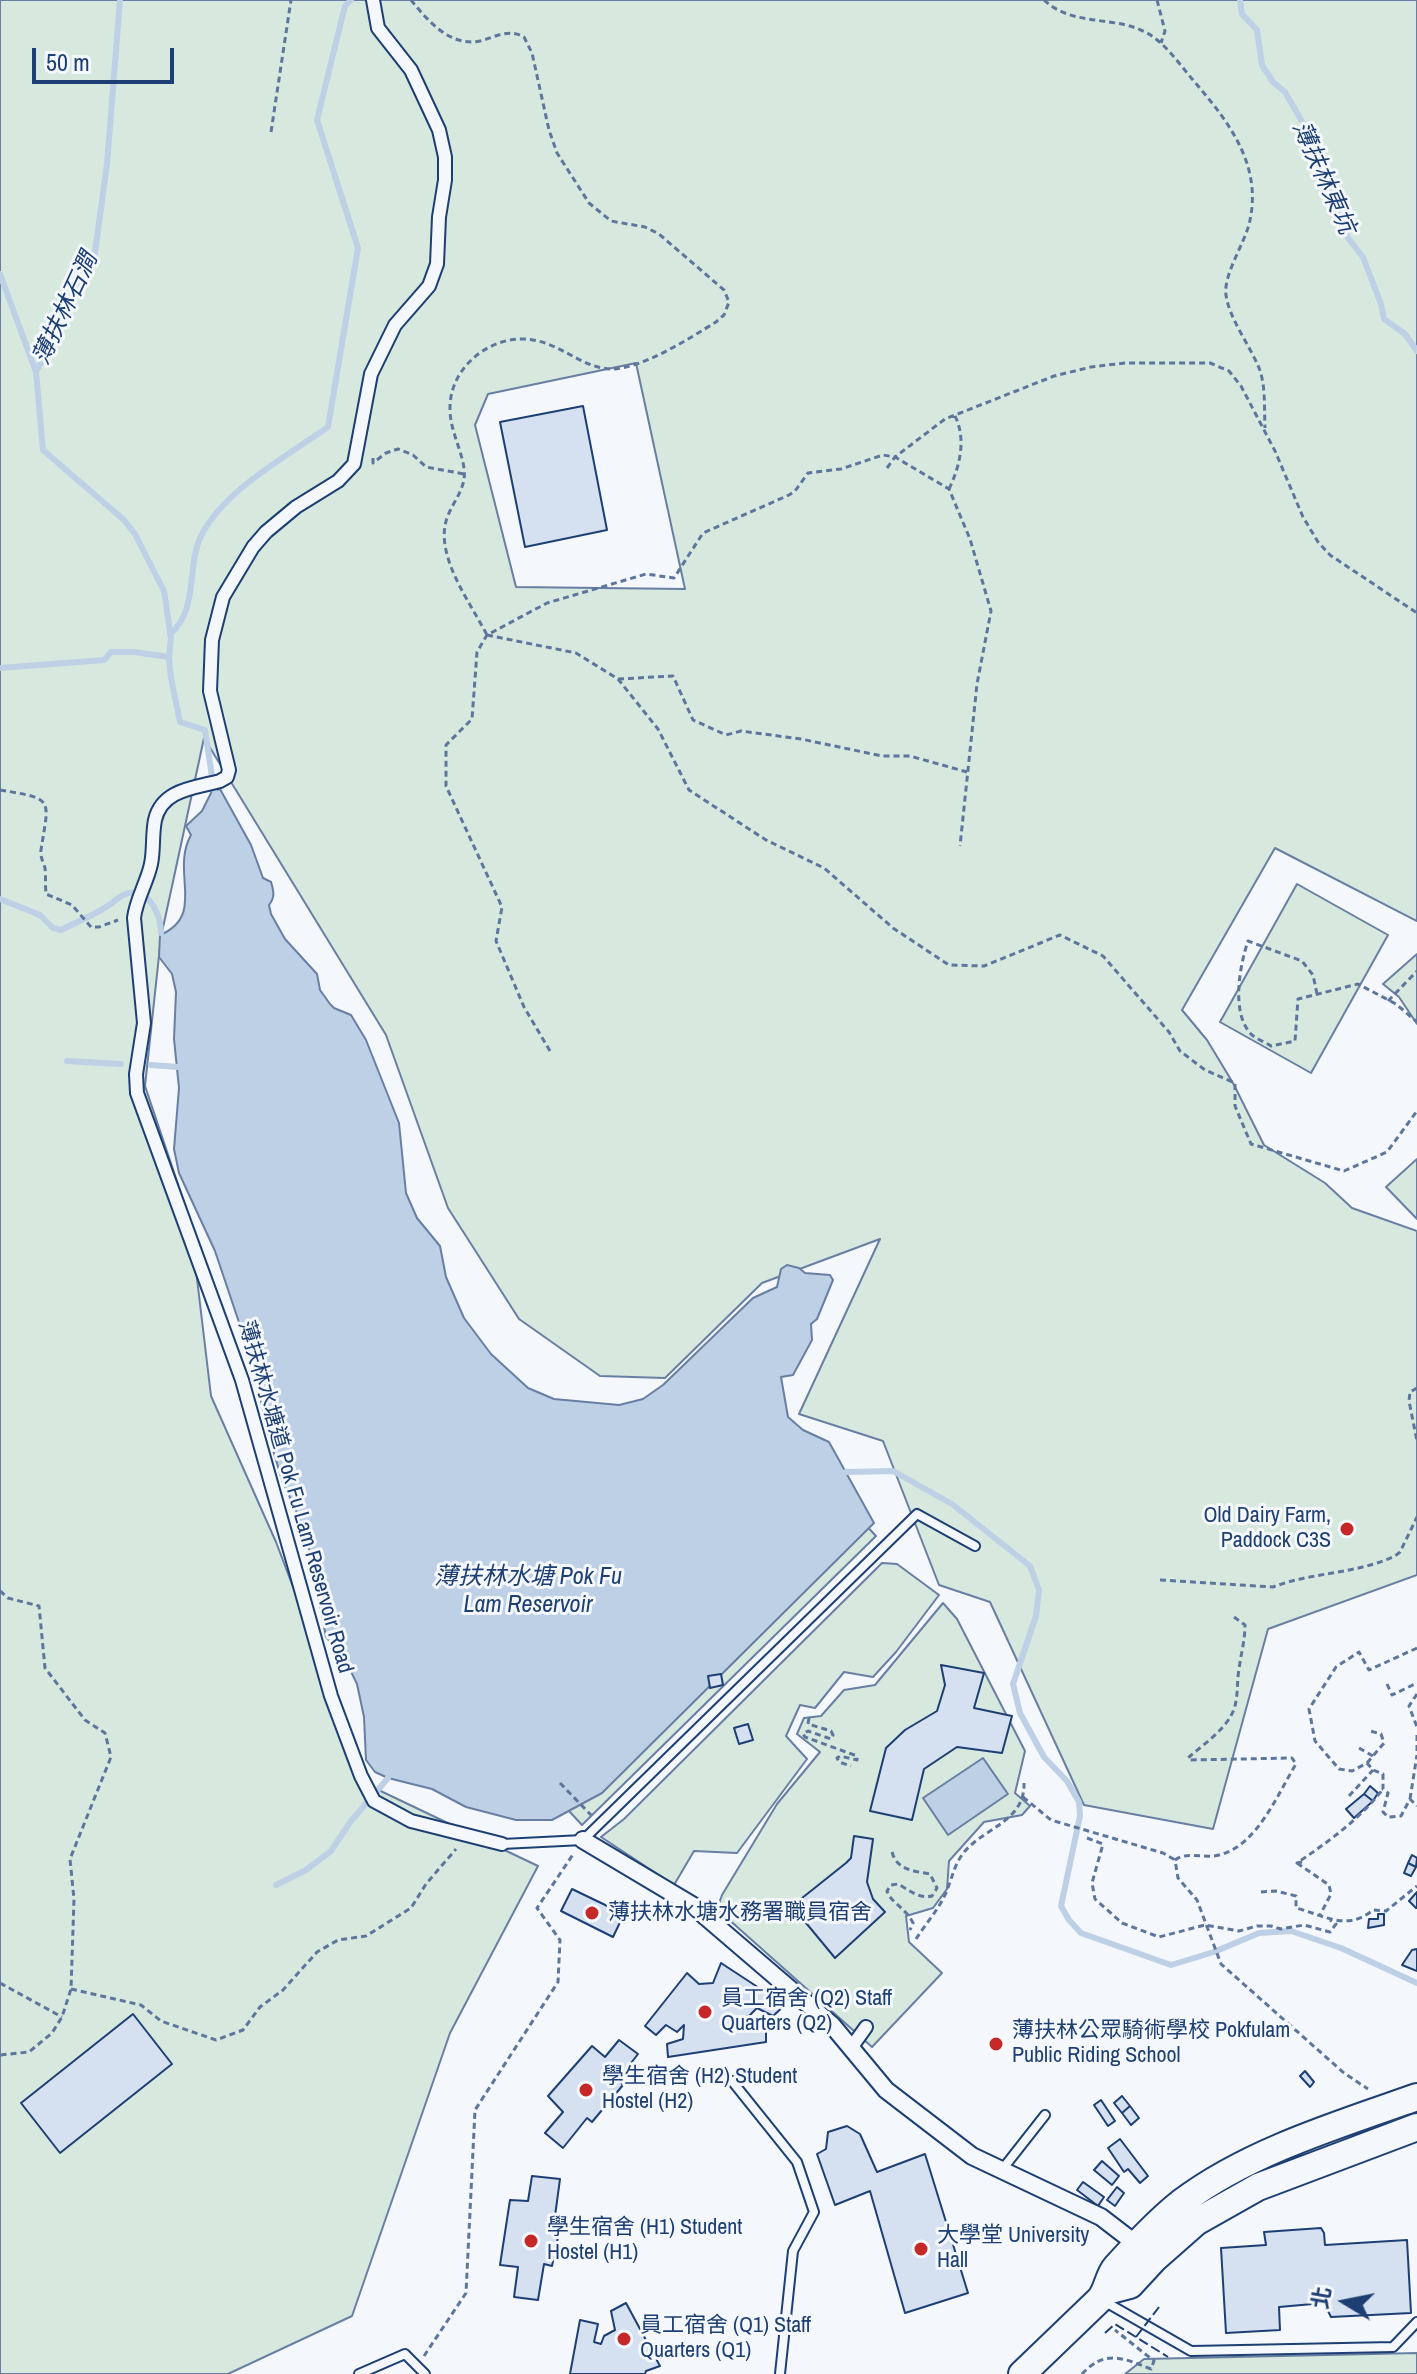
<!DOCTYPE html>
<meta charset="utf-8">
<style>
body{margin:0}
#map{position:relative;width:1417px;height:2374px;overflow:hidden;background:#f4f7fb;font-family:"Archivo Narrow","Noto Sans TC",sans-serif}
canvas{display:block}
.north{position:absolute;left:1305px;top:2262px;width:80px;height:80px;-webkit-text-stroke:6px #f4f7fb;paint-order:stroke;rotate:280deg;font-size:22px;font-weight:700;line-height:32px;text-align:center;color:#1d3f73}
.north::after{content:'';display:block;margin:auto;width:28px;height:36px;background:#1d3f73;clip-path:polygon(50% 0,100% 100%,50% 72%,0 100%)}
.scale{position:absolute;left:32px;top:48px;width:142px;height:36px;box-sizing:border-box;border:4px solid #1d3f73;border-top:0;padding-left:10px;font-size:24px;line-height:28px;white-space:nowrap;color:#1d3f73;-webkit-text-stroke:6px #f4f7fb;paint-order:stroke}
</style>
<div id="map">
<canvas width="1417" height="2374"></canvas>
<div class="north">北</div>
<div class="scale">50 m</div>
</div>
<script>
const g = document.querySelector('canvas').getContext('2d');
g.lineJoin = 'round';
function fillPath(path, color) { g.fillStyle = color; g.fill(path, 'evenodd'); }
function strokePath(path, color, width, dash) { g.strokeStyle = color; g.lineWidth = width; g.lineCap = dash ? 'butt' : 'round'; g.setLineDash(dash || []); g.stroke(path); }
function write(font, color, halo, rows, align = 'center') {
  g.font = font + ' "Archivo Narrow","Noto Sans TC",sans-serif'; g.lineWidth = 6; g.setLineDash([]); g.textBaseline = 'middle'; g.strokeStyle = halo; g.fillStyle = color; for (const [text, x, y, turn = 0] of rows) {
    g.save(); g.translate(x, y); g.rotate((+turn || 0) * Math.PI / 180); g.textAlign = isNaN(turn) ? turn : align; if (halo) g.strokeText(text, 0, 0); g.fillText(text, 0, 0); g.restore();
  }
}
const green = new Path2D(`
 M0,0H1417V921L1275,848L1182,1010L1207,1040L1233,1083L1264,1145L1325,1183L1352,1208L1417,1231V1575L1268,1629L1213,1829L1084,1805L990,1602L939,1585L883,1441L799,1414L880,1239L762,1283L665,1378L600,1376L519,1319L448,1208L386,1035L204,738L161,937L145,1086L190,1220L211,1396L276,1542L368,1785L538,1866L450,2033L352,2316L228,2374H0ZM636,363L685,589L516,587L475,425L488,394Z
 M1297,884L1388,935L1311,1073L1220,1022Z
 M1417,954V1024L1399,997L1383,984Z
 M1417,1159V1219L1386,1187Z
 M863,1522L876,1536L582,1825L569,1811Z
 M882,1563L897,1564L939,1595L896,1652L873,1677L844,1672L815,1708L800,1705L786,1736L807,1759L737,1853L694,1851L674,1885L601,1837L624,1819Z
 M943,1603L957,1619L1025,1751L1015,1793L1030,1806L1022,1815L984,1822L949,1861L947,1889L933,1908L906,1916L909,1942L942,1973L872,2047L717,1909L722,1895L777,1804L820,1752L797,1734L804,1718L821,1716L844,1690L875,1685Z
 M1417,2353V2374H1125L1144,2359Z`);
const water = new Path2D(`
 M220,789L251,845L263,878L271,882C274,892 275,897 269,905L271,914L285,939L317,974L320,990L330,1004L334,1008L351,1015L366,1040L399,1123L406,1193L417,1218L440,1246L446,1277L464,1318L491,1354L528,1388L554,1399L619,1405L643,1399L663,1385L753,1298L777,1287L781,1269L787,1265L799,1268L805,1273L830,1275L833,1280L817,1319L811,1324L812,1340L793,1375L781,1377L788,1417L803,1430L829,1442L874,1523L602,1793L552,1820H516L466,1807L432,1789L388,1778L375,1772L366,1760L364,1717L357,1684L344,1657L326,1637L309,1549L298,1515L282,1480L270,1440L251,1358L215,1251L179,1173L174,1149L179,1088L174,1039L176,992L172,974L159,957L160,935C207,915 170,872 191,835L186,826L202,811L212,791Z
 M983,1758L1008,1794L948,1835L923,1798Z`);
const stream = new Path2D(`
 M120,0L107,164L94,260L36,372L43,450L124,520L135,534L164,591L171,638L169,657L171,678L180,722L205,730L214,790
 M1240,0L1242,14L1257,30L1262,65L1273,82L1285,92L1307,130L1318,170L1332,195L1348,238L1363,257L1381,304L1384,319L1405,334L1417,351
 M0,274L36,372
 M170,634C199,610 186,568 201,536C224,490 287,456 328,427L358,248L317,120L345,6L351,0
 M0,668L104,660L111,652H134L169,657
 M0,899L40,915L53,928L61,930C78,921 96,915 112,903C117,899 122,894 129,893C151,890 161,917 161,933
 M67,1061L121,1064
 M151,1065L178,1067
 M846,1472L893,1471L952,1504L1030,1566L1039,1590L1036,1616L1013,1684L1020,1713L1044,1757L1067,1781L1079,1802L1080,1816L1061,1906L1069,1920L1081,1933L1171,1965L1214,1952L1259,1933L1291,1931L1341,1948L1417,1983
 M276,1885L306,1870L331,1851L351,1821L388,1778`);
const building = new Path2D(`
 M583,406L607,530L525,547L500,422Z
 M941,1665L984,1673L974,1708L1012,1716L1002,1753L957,1747L924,1769L912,1820L870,1811L886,1748L905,1730L937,1711L945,1685Z
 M721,1674L723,1685L710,1688L708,1676Z
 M748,1724L753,1740L739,1744L734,1728Z
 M1370,1786L1378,1793L1373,1801L1364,1794Z
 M1364,1794L1373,1801L1354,1818L1346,1809Z
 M854,1836L873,1839L867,1882L873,1899L885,1912L835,1958L792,1906L846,1863L851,1858Z
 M1412,1855L1417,1858L1416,1867L1408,1863Z
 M1408,1863L1416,1867L1411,1876L1404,1873Z
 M572,1889L624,1914L613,1937L561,1911Z
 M1417,1892V1908H1416L1409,1901Z
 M1378,1914H1384V1925L1368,1928L1369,1919H1378Z
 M1417,1949V1971L1402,1965L1412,1950Z
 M721,1963L785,2005L773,2016L757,2008L749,2016L740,2019L748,2028L766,2026V2042L668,2057L667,2044L683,2039L684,2025L677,2032L666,2025L656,2035L645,2026L687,1973L699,1984L713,1983Z
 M133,2014L172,2064L60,2153L21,2103Z
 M619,2040L638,2054L618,2080L623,2085L592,2122L587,2118L563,2148L545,2133L563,2112L548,2096L592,2046L605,2057Z
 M1305,2071L1314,2082L1310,2087L1300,2076Z
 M1122,2096L1130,2106L1122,2113L1114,2103Z
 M1101,2100L1115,2121L1108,2126L1094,2105Z
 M1130,2106L1139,2118L1131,2125L1122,2113Z
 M847,2126L860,2134L877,2172L925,2154L968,2293L905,2313L870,2191L835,2205L817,2154L826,2149L828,2132Z
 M1120,2139L1148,2176L1140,2183L1128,2169L1124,2172L1108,2148Z
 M1102,2161L1119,2176L1112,2185L1094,2170Z
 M532,2176L560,2179L555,2216L562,2218L552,2266L544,2264L538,2300L514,2297L518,2267L500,2265L510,2200L528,2201Z
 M1083,2182L1104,2197L1098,2206L1077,2190Z
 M1117,2187L1124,2193L1115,2206L1107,2200Z
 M1321,2228L1324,2233L1325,2245L1407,2240L1411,2313L1331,2317L1324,2303L1279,2307L1280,2330L1226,2333L1221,2248L1266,2245L1264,2232Z
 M626,2303L660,2366L646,2371L645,2374H570L580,2320L598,2324L594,2342L601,2344L604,2336L615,2330L611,2311Z`);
const path = new Path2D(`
 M411,0C428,21 450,47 480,41C496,37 508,28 524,37L532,53L549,130L557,153L589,203L611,221L645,227L659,234L724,290L729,302L724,315L716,322C690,338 642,369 611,369C584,368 564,347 538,341C496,330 449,365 450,409C450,430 461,448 464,468C467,488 453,501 447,518C434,555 470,602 487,635
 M1044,0C1076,30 1122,12 1156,39C1170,50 1181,66 1193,80C1227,120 1262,163 1250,220C1246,242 1223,274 1226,295C1229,318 1250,346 1259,368C1266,386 1264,408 1265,428
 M1157,0L1165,31L1161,43
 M271,132L291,0
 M373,458V463L386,453L398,449L413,455L426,467L464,474
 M887,468L895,457L945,419L1054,376L1091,367L1125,363H1210L1229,371L1241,386L1275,451L1303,517L1318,542L1330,555L1417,613
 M949,489C960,466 967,438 954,414
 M487,635L576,653L618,679L658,729L689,790L766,840L824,868L893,928L949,965L984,966L1060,935L1103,956L1169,1032L1180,1051L1205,1070L1235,1083V1106L1251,1144L1344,1171L1387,1152L1417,1111
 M618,679L673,676L693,720L726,735L741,731L801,739L882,756H910L967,772
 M0,790C55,799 49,798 41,850C40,857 43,861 45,868C46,876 45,885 46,894L72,905L91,927H99L118,920
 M1317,994L1313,975L1302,961L1248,941C1240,965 1231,1011 1250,1033C1254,1038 1265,1042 1271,1046L1295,1041L1298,999L1358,984L1396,1004L1417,1022
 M1388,1001L1417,971
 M550,1051L524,1007L496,941L502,907L446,786V745L472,719L477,652L487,635L547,603L646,574L674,578L703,533L789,495L795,491L808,473L841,469L883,455L895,457L949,489L970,539L991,611L977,684L960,846
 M1417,1388L1410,1392L1409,1401L1417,1441
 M1160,1580L1273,1587C1312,1572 1357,1574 1395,1556L1400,1552L1417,1517
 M0,1591L8,1598L39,1606L45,1668L85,1720L105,1733L111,1757L70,1859L74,1899L71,1989L62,2017L52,2033L29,2052L0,2055
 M1234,1617L1245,1625C1245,1640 1241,1654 1239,1669C1237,1680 1238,1690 1236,1701C1233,1725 1206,1742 1188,1758L1190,1760L1292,1758L1296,1764C1277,1795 1257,1846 1219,1855C1204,1859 1187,1851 1175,1860L1178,1878L1197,1900L1221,1964L1344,2073L1368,2089
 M1417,1648L1369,1670L1359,1652L1336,1667L1309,1709L1315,1741L1339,1769L1352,1771L1367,1763L1373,1770L1383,1774V1789L1388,1793L1383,1812L1388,1817L1401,1816L1410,1799L1417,1806
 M1387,1684L1392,1695L1417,1683
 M1417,1694L1409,1706L1417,1727
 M809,1718L808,1724L831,1731L833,1735L831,1739L808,1731L803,1734L805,1737L857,1756V1760L840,1756L837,1758L839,1762L851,1766
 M1417,1735V1755
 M1359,1748L1373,1756
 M1367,1763L1384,1743L1381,1734L1370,1731
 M560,1783L591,1815
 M1349,1796L1373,1770
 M1023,1797L1051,1820L1163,1853L1175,1860
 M1410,1799L1417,1755
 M1087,1838L1103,1844L1092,1883L1095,1899L1122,1923L1159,1937L1205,1925L1239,1931L1257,1926H1271L1281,1929L1304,1925L1330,1932L1336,1924L1330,1920
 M892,1852C897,1870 913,1871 930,1874L937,1888L932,1896C919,1899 909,1890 898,1884L891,1885L887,1891C890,1902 906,1908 913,1923L910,1930
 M1302,1862L1297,1863C1328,1842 1360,1819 1383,1789
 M1297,1863L1329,1885L1331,1894L1320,1915
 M1261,1892L1276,1891L1296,1896V1908C1324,1915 1346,1932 1373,1910L1386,1911L1417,1886
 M916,1939C925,1925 937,1911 944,1897C952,1881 953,1865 965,1851C986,1827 1025,1821 1024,1783
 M0,1983L62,2017
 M71,1989L141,2005L161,2021L216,2040L243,2030L260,2007L283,1990L317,1952L338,1940L366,1936L411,1908L426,1884L456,1849
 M424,2356L466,2293L475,2110L558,1982L560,1940L537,1908L574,1853
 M1082,2374C1105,2349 1123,2358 1151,2369L1154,2361L1115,2330`);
const service = new Path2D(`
 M502,1844L583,1840L917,1514L975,1546
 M732,2081L797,2162L814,2212L793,2251L780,2374
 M1001,2171L1045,2115
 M1102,2300L1191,2351L1393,2347L1417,2322
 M359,2374L405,2354L425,2374`);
const pedestrian = new Path2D(`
 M373,0L378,28L411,70L439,130L445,157V180L439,217L437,264L429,286L395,325L371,374L354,464L338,481L296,507L266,532L253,547L223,597L212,640L210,691L229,770L227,777L220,781C195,788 162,789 155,820C152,835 154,850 151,864C147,883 136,899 134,918L144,1023L136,1074L137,1093L242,1380L331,1696L361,1776L374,1801L411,1821L502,1844
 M851,2048L866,2027`);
const minor = new Path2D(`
 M583,1840L692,1905L832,2025L886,2090L972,2156L1101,2217L1144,2250`);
const primary = new Path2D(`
 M1107,2291L1130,2285L1154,2259L1196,2222L1258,2187L1417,2127
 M1022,2374L1100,2299C1108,2289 1108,2276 1116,2267C1137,2244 1158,2221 1182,2202C1248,2152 1340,2124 1417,2097`);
const fence = new Path2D(`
 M1105,2333L1115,2324L1168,2357
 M1136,2337L1159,2307`);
const markers = [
 [1347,1529,8,"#c62828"],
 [592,1913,8,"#c62828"],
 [705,2012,8,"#c62828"],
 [996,2044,8,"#c62828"],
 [586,2090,8,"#c62828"],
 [531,2241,8,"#c62828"],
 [921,2249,8,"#c62828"],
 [624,2339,8,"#c62828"]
];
const streetNames = [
 ["薄扶林水塘道 Pok Fu Lam Reservoir Road",295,1497,74]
];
const poiNames = [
 ["Old Dairy Farm,",1331,1516,"right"],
 ["Paddock C3S",1331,1541,"right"],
 ["薄扶林水塘水務署職員宿舍",608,1913],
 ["員工宿舍 (Q2) Staff",721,1999],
 ["Quarters (Q2)",721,2024],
 ["薄扶林公眾騎術學校 Pokfulam",1012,2031],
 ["Public Riding School",1012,2056],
 ["學生宿舍 (H2) Student",602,2077],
 ["Hostel (H2)",602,2102],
 ["學生宿舍 (H1) Student",547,2228],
 ["Hostel (H1)",547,2253],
 ["大學堂 University",937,2236],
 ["Hall",937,2261],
 ["員工宿舍 (Q1) Staff",640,2326],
 ["Quarters (Q1)",640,2351]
];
const waterNames = [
 ["薄扶林東坑",1323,178,66],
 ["薄扶林石澗",66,309,-65],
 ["薄扶林水塘 Pok Fu",528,1578],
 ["Lam Reservoir",528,1606]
];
fillPath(green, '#d7e8df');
strokePath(green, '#687fa3', 2);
fillPath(water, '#bed0e5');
strokePath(water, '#687fa3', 2);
strokePath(stream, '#bed0e5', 6);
fillPath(building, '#d5e0f0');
strokePath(building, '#1d3f73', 2);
strokePath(service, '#1d3f73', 12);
strokePath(pedestrian, '#1d3f73', 16);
strokePath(minor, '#1d3f73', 20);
strokePath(primary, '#1d3f73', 30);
strokePath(path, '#5e769c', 3, [6, 4]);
strokePath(service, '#f4f7fb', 8);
strokePath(pedestrian, '#f4f7fb', 12);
strokePath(minor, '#f4f7fb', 16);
strokePath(primary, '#f4f7fb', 26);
strokePath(fence, '#1d3f73', 2, [10, 4]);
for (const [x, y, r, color] of markers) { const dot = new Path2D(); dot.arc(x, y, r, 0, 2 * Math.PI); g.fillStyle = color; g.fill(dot); strokePath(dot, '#f4f7fb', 3); }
write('22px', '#1d3f73', '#f4f7fb', streetNames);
write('22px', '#1d3f73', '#f4f7fb', poiNames, 'left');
write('italic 24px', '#1d3f73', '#f4f7fb', waterNames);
</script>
